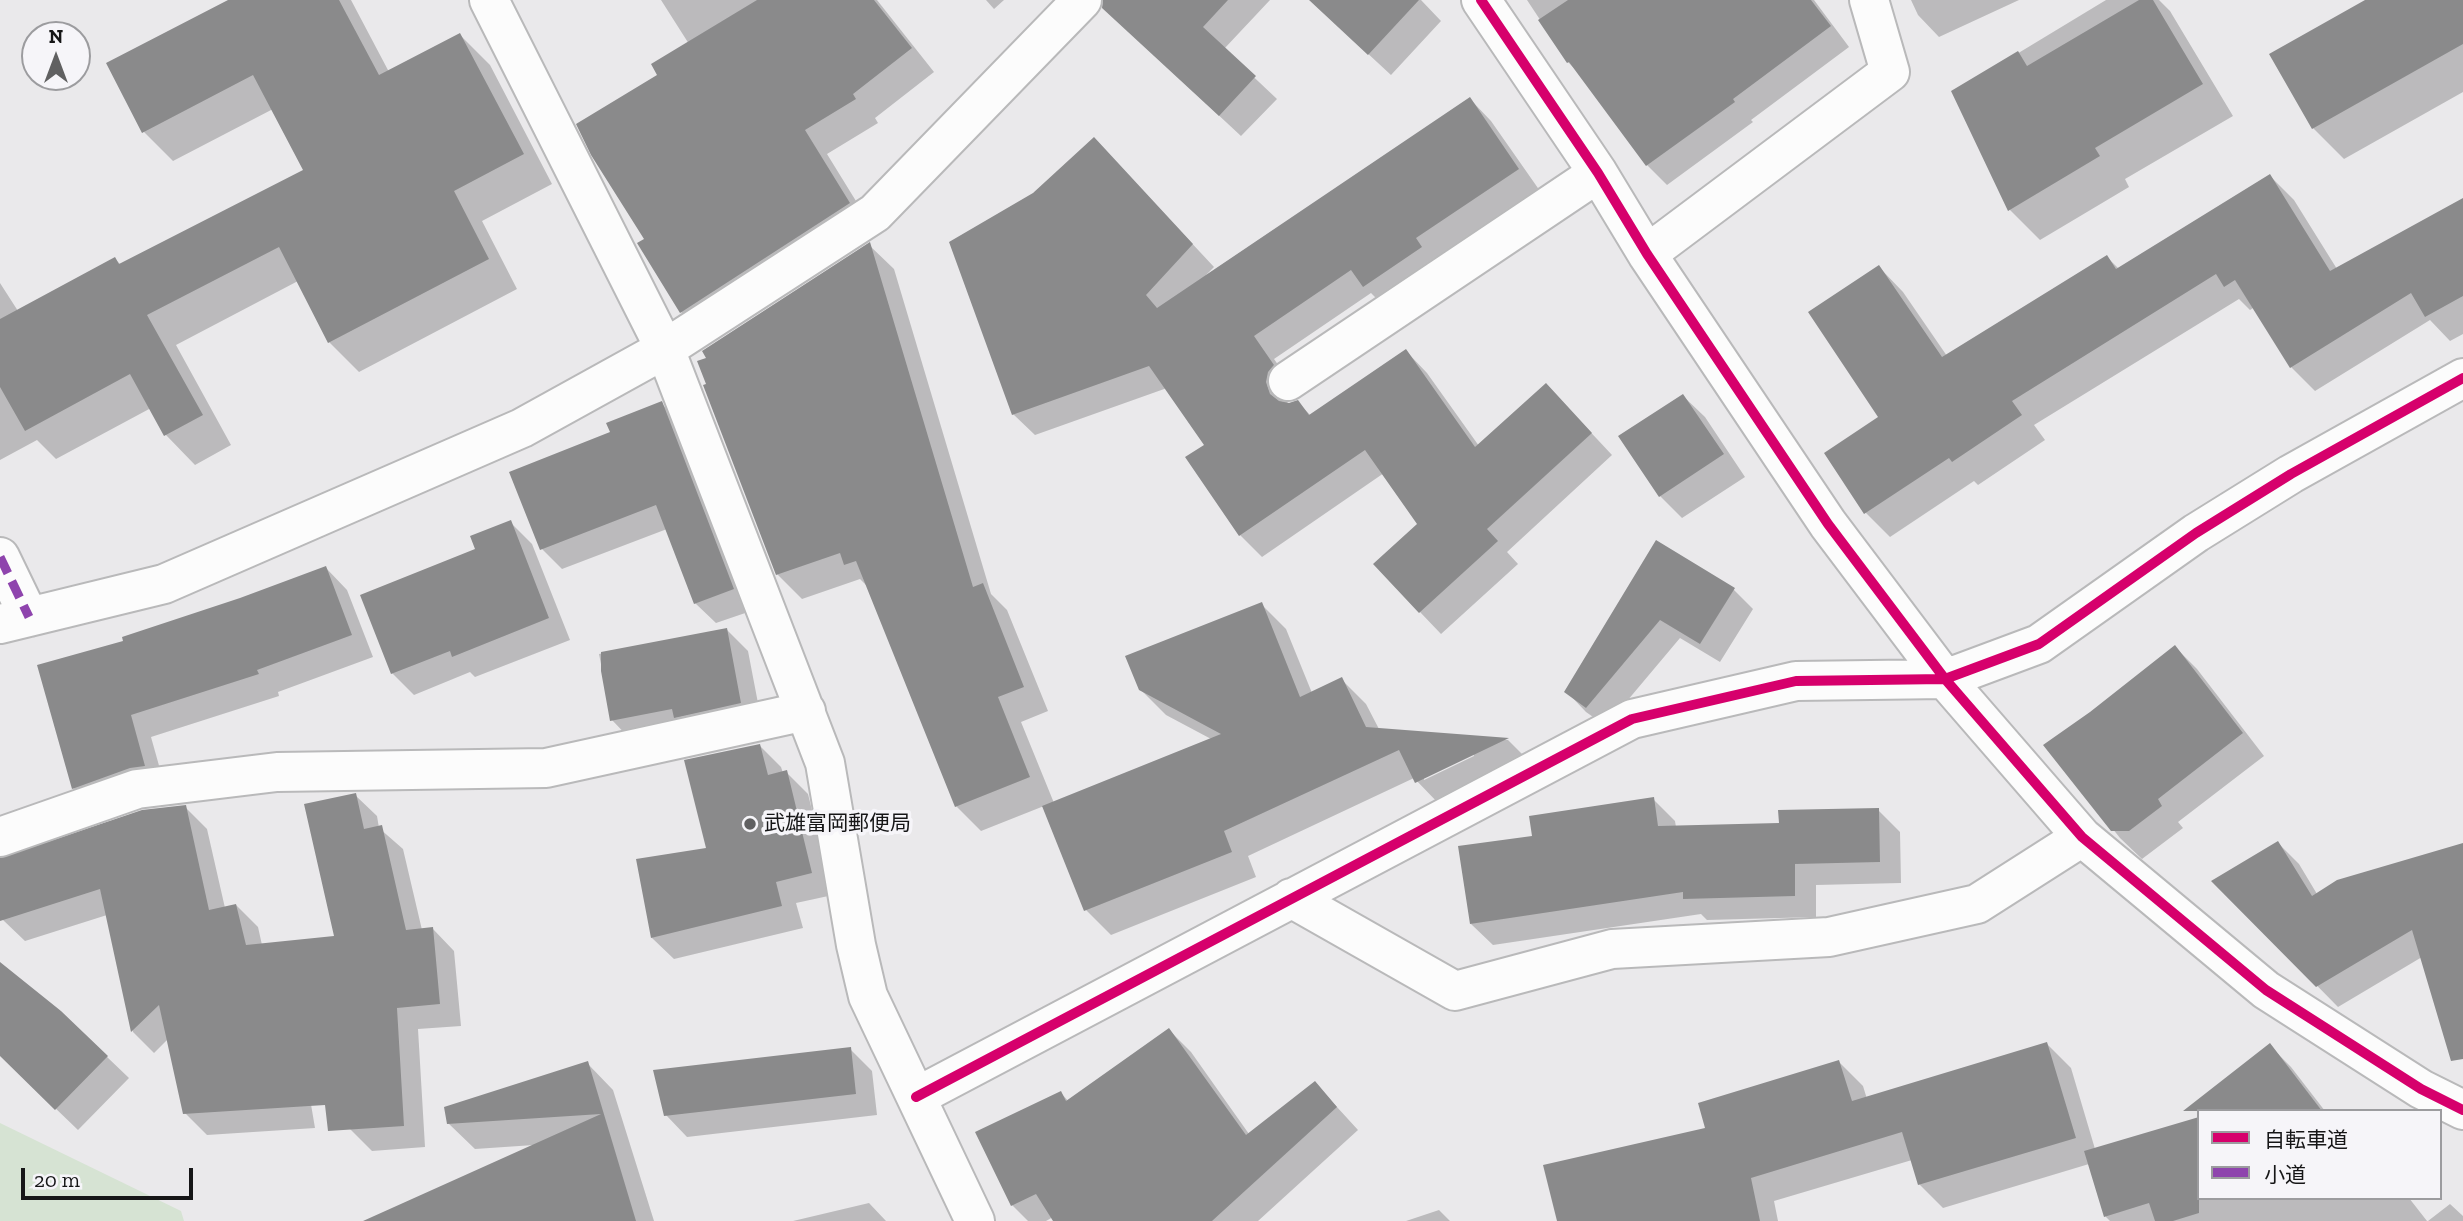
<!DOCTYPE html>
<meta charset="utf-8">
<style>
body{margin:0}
#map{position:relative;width:2463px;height:1221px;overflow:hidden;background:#eae9eb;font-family:"Zilla Slab","Noto Sans JP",serif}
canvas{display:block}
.legend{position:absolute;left:2197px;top:1109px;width:245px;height:91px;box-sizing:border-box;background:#f6f5f9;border:2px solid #9c9c9f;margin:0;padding:9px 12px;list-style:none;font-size:21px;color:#161617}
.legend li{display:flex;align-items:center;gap:14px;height:35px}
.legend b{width:35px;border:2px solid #9c9c9f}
.north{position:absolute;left:21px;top:21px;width:70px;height:70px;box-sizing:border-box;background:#f6f5f9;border:2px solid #9c9c9f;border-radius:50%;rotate:0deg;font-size:19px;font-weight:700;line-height:28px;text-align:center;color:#161617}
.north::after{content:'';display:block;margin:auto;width:24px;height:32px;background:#606061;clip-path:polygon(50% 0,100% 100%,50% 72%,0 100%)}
.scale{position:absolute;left:21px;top:1168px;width:172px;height:32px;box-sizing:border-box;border:4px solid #161617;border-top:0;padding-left:9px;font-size:21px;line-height:24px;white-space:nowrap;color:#161617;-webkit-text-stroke:5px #f6f5f9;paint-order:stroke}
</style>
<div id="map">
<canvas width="2463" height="1221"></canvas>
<ul class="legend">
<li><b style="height:9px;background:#d6006c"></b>自転車道</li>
<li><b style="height:9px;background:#8e44ad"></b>小道</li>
</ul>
<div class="north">N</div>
<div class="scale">20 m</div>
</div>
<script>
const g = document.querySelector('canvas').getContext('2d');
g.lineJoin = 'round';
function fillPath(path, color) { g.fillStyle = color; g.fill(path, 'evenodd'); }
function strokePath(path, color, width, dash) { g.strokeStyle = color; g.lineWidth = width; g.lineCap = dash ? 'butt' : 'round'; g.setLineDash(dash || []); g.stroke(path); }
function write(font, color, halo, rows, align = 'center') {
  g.font = font + ' "Zilla Slab","Noto Sans JP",serif'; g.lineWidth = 7; g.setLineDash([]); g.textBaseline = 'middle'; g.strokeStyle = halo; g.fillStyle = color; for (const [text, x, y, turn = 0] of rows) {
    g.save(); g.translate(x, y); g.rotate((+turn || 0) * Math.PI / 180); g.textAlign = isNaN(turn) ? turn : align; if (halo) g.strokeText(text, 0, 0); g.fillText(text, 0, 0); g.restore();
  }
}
const green = new Path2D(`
 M0,1123L181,1211L184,1221H0Z`);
const shadow = new Path2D(`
 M232,0H351L389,72L460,35L490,65L552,184L482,221L517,289L359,372L329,342L298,281L176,345L231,445L195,465L166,435L151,408L56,459L37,440L0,460V283L18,311L115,259L121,265L306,171L273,109L173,161L144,132Z
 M661,0H877L934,72L875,118L878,123L827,154L872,227L704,336L681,312L640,244L646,240L660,76L689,44Z
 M986,0H1004L994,9Z
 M1129,0H1270L1224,49L1277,99L1241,136L1113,17Z
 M1310,0H1421L1441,21L1391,75Z
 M1527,0H1814L1849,47L1751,120L1753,122L1667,185L1647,165L1581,75L1568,62Z
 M1911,0H2019L1939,37L1918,15Z
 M2106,0H2159L2170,11L2233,116L2125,179L2129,187L2040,240L2010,210L1954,92Z
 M2369,0H2463V92L2344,159L2313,128Z
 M1470,99L1491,121L1540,191L1386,308L1371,293L1274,359L1294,388L1289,394L1287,405L1298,402L1311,416L1406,351L1427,373L1479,446L1567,407L1612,455L1507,552L1518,564L1441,634L1420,612L1419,524L1384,473L1262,557L1240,535L1206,445L1167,388L1035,435L1013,414L1115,161L1214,267L1205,276Z
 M2270,176L2294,200L2337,269L2463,200V334L2450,341L2430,320L2315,391L2291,367L2253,308L2250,310L2239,299L2034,425L2045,440L1978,485L1974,481L1890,537L1866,513L1827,453L1880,417L1879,267L1903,292L1947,356L2107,257L2119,269Z
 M869,245L894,269L991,594L1007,610L1048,711L1021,722L1054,803L1213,740L1166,715L1140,689L1261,604L1286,629L1312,693L1341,679L1366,704L1379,729L1508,740L1531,763L1441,806L1414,778L1248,856L1256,877L1111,935L1086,910L1044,806L981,831L956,806L869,588L860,579L802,599L777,574L708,385L709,359ZM1473,753L1474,756L1424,780V776Z
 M1683,396L1705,417L1745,477L1682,518L1660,496Z
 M661,403L682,424L754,610L716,623L695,603L667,529L562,569L542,549L612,433Z
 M510,522L532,544L570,640L475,677L470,672L414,695L392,673L477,550Z
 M1657,542L1733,589L1753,609L1720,662L1680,638L1606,726L1586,712L1567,692Z
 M326,568L347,590L373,657L278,692L279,696L151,737L165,787L95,809L73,788L126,643Z
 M726,629L748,651L762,724L633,742L612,720L599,654Z
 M2175,647L2197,669L2264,756L2178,822L2183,828L2142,859L2120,838L2046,745L2091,713Z
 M759,745L781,767L783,773L786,772L808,794L833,895L796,903L803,928L674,959L652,938L708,849Z
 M355,795L377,816L379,828L403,849L422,930L433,929L454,951L461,1026L418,1029L425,1147L372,1151L350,1129L295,1010L315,1128L207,1135L185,1113L168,1039L154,1053L133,1032L107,915L25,941L3,920L0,911V860L185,807L207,829L225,908L236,905L258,927L262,945L336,938Z
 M1653,799L1675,821L1676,827L1780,824L1878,810L1900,832L1901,883L1816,885V917L1707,920L1701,914L1493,945L1471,924L1534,838Z
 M2278,843L2299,864L2317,894L2463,845V1053L2422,957L2338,1007L2214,881Z
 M0,964L60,1012L129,1078L78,1130L0,1055Z
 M1169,1030L1191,1052L1249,1134L1315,1083L1358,1130L1258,1221H1055L1053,1217L1046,1221H1028L1012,1205L1061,1093L1069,1102Z
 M2047,1044L2071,1068L2095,1149L2199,1198H2409L2427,1221H2110L2106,1217L2089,1164L1943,1208L1919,1184L1912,1160L1774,1201L1778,1221H1559L1708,1130L1839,1062L1863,1086L1867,1099Z
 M2270,1046L2291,1067L2325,1111H2219Z
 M850,1049L872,1071L877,1115L687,1137L666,1115Z
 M587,1063L613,1090L654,1221H392L534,1145L475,1149L448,1123Z
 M869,1203L886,1221H793Z
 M2450,1204L2463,1216V1221H2428Z
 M1439,1210L1450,1221H1406Z`);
const building = new Path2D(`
 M228,0H339L379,75L460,33L524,154L454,191L489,259L328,343L279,247L147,315L203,415L164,436L130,374L25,431L0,387V319L115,257L119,264L303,170L253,75L142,133L106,63Z
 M757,0H874L912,48L853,94L856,99L805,130L850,203L680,313L637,243L644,239L591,155L576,124L657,75L651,64Z
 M1103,0H1228L1203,27L1256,76L1219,116L1102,8Z
 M1309,0H1419L1368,55Z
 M1568,0H1811L1831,26L1733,99L1735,102L1646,166L1569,62L1567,63L1538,20Z
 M2139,0H2153L2203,84L2095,148L2100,156L2008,211L1951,91L2018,51L2027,66Z
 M2365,0H2463V44L2312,129L2269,54Z
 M1470,97L1519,169L1416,238L1422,247L1363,287L1351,270L1254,336L1274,365L1268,372L1266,382L1270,394L1279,401L1289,403L1298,400L1309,415L1406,349L1475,447L1546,383L1592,433L1487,529L1498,541L1419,613L1373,564L1417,524L1365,450L1239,536L1185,457L1204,445L1149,366L1012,415L949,242L1033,193L1094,137L1193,244L1146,295L1157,308Z
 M2270,174L2330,271L2463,198V296L2425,317L2411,293L2290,368L2235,280L2224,287L2216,274L2012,401L2022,415L1952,462L1949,458L1864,514L1824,453L1878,417L1808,312L1879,265L1942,357L2107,255L2116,269Z
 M870,242L973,587L983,583L1024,687L998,697L1030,777L955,807L856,561L844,565L840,553L776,575L703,385L706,384L697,361L706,358L702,351Z
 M1683,394L1724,454L1659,497L1618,436Z
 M662,401L734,589L694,604L656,505L540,550L509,472L610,432L606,423Z
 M511,520L549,618L452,657L450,651L391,674L360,595L475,549L470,536Z
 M1656,540L1735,588L1700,644L1660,620L1586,708L1564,692Z
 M326,566L352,635L257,670L259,674L131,715L145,766L130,768L72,789L37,665L123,641L122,637L240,598Z
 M1262,602L1300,697L1342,677L1366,727L1509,738L1415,783L1399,750L1224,831L1232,852L1084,911L1042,806L1221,734L1139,690L1125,656Z
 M727,628L741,703L674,718L672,709L610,721L601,671V652Z
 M2175,645L2243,733L2158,799L2162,806L2129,831H2111L2043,745L2090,712Z
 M760,744L768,775L787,770L812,873L776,882L782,906L651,938L636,859L706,848L684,760Z
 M356,793L364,829L382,825L406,930L433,927L440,1004L397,1008L404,1126L328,1131L325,1105L183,1114L159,1005L131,1032L100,889L0,921V858L142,810L186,805L209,910L236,904L246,945L334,936L304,804Z
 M1654,797L1658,826L1779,823L1778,810L1879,808L1880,862L1795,864V896L1683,899V892L1470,924L1458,846L1532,836L1529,816Z
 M2278,841L2312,896L2337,880L2463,843V1059L2451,1061L2412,930L2316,987L2211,881Z
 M0,962L61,1011L108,1056L55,1110L0,1056Z
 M1169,1028L1246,1135L1315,1081L1337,1107L1212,1221H1053L1036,1194L1011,1206L975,1132L1061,1091L1066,1101Z
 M2047,1042L2076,1138L1918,1185L1902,1132L1751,1178L1760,1221H1557L1543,1165L1705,1128L1698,1103L1839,1060L1852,1101Z
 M2270,1043L2322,1111H2183Z
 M851,1047L856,1094L664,1116L653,1070Z
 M588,1061L636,1221H363L601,1114L447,1124L444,1107Z
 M2199,1117V1213L2173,1221H2155L2149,1203L2104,1217L2084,1151Z`);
const minor = new Path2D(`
 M489,0L665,349L825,763L856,945L868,996L975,1221
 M1481,0L1598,173L1647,254L1828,524L1945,679L2082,837L2266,990L2421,1089L2463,1110
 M1647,254L1890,72L1869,0
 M1288,381L1598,173
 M0,557L29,617
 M0,624L164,584L522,428L665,349L875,213L1082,0
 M0,837L137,789L277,772L546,768L806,711
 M1291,898L1455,991L1612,949L1829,937L1977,904L2082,837
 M916,1097L1632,719L1796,681L1945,679L2039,644L2196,533L2291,474L2463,378`);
const quiet = new Path2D(`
 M0,557L29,617`);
const cycleway = new Path2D(`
 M1481,0L1598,173L1647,254L1828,524L1945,679L2082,837L2266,990L2421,1089L2463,1110
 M916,1097L1632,719L1796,681L1945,679L2039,644L2196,533L2291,474L2463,378`);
const markers = [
 [750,824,7,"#606061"]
];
const poiNames = [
 ["武雄富岡郵便局",764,824]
];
fillPath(green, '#d6e3d3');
fillPath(shadow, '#0003');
fillPath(building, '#8a8a8b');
strokePath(minor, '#b9b9ba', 42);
strokePath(minor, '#fcfcfc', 38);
strokePath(quiet, '#8e44ad', 9, [18, 9]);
strokePath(cycleway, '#d6006c', 10);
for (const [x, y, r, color] of markers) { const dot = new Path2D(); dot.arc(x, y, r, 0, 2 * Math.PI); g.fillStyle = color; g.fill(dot); strokePath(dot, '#f6f5f9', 2.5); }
write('21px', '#161617', '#f6f5f9', poiNames, 'left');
</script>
